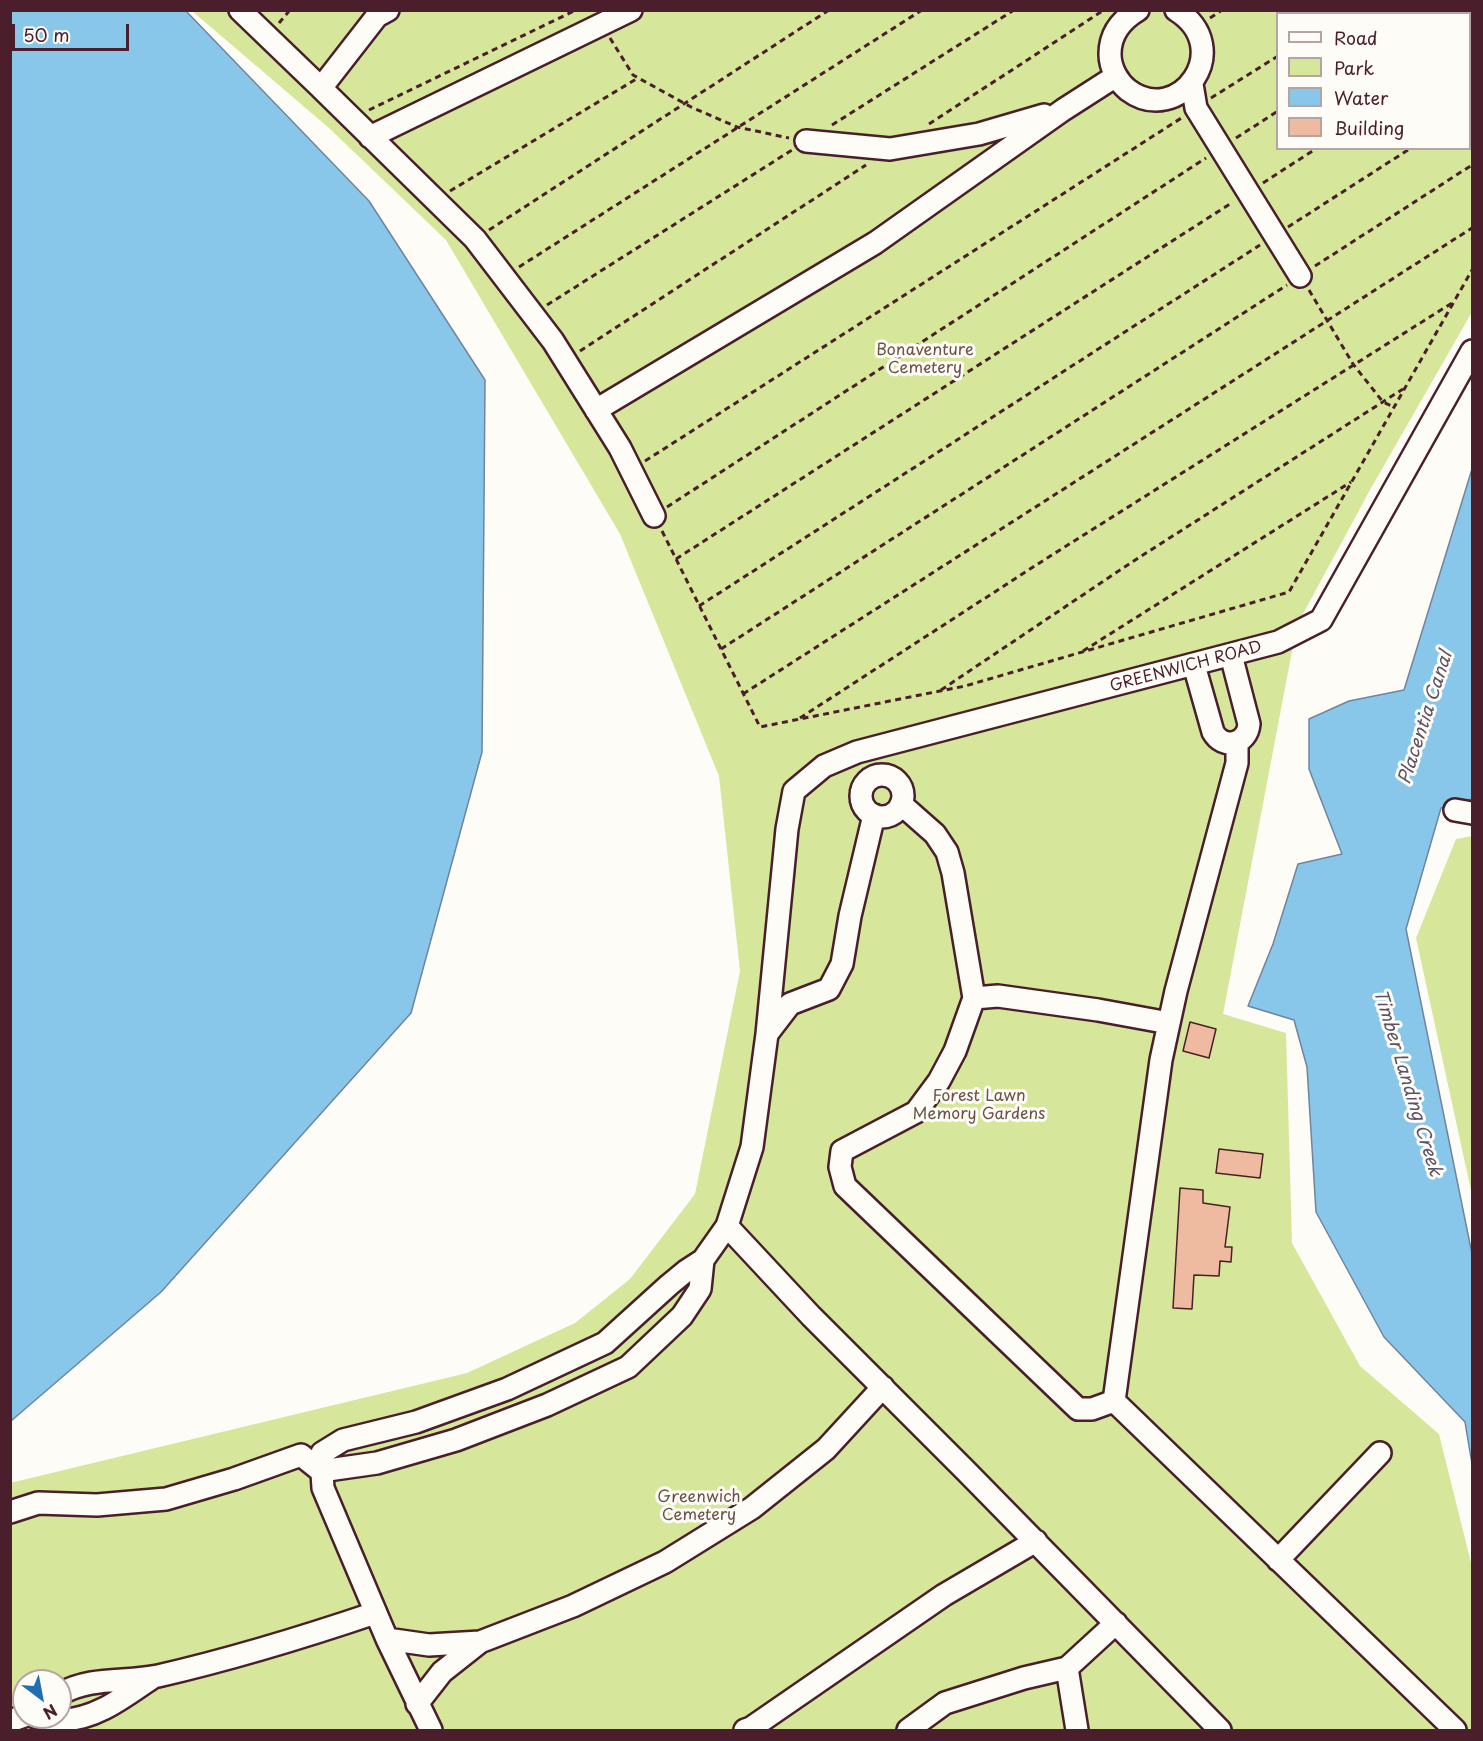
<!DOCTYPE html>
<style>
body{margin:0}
#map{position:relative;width:1483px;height:1741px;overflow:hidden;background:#fdfcf7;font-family:"Playpen Sans",sans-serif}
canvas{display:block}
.frame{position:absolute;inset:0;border:12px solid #4a1f2b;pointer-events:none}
.legend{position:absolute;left:1276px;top:12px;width:195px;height:138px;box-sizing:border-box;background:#fdfcf7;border:2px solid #b5a4a5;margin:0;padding:8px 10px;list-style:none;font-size:18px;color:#4a1f2b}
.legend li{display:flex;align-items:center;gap:12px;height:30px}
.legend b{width:30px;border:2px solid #b5a4a5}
.north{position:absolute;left:12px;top:1669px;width:60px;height:60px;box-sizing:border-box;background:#fdfcf7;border:2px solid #b5a4a5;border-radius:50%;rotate:148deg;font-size:16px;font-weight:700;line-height:24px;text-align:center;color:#4a1f2b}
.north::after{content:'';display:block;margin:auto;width:21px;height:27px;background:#1f6fb2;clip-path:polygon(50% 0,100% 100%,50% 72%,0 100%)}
.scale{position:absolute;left:12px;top:24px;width:117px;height:27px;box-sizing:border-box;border:3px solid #4a1f2b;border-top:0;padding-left:8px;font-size:18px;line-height:21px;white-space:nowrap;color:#4a1f2b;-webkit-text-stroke:4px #fdfcf7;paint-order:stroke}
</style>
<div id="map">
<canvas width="1483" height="1741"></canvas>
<div class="frame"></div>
<ul class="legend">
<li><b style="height:8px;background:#fdfcf7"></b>Road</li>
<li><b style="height:16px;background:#d6e79b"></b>Park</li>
<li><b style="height:16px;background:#89c7ea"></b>Water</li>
<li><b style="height:16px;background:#eebaa0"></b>Building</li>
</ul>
<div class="north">N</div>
<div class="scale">50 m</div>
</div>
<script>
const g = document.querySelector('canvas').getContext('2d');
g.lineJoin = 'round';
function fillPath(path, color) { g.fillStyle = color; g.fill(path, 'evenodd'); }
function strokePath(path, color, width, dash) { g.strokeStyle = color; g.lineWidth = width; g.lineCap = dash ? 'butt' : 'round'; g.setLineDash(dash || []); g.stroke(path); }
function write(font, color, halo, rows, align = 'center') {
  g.font = font + ' "Playpen Sans",sans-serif'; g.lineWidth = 6; g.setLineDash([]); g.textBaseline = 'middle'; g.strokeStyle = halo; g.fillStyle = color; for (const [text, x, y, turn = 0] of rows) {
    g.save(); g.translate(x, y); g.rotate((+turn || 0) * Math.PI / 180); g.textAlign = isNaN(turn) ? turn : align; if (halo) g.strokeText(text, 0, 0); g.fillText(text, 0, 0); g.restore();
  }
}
const green = new Path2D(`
 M192,11H1472V312L1370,490L1297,625L1223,1014L1286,1033L1292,1243L1360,1366L1439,1434L1472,1567V1730H11L10,1483L467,1373L575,1323L630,1279L695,1194L740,971L719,776L620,534L446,240L329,128ZM1278,14H1470V148H1278ZM24,1681H60V1717H24Z
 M1472,836V1195L1416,938L1456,839Z`);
const water = new Path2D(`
 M11,10L186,11L369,201L485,380L482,752L411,1013L161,1292L11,1421Z
 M1472,469V799L1441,808L1406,929L1472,1254V1464L1465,1422L1384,1337L1316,1212L1307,1067L1294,1020L1248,1006L1273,944L1298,864L1342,854L1309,769V719L1349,701L1404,690Z`);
const building = new Path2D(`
 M1190,1022L1216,1029L1209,1058L1183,1051Z
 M1219,1149L1263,1154L1260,1178L1216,1173Z
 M1180,1188L1203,1190V1203L1230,1207L1225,1247H1232L1231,1262L1220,1261L1219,1276L1194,1275L1192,1309L1173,1308Z`);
const path = new Path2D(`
 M1343,14L1348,10
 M1428,14L1432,10
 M1210,18L1222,10
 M279,23L290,10
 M610,38L633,75L691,107L737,127L789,138
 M1470,51L1472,49
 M1211,98L1278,56
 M369,110L576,10
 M1470,111L1472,109
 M929,124L1104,10
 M832,125L1014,10
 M1236,138L1278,111
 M1263,183L1317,148
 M450,191L638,78
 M1288,227L1411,148
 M489,230L829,10
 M1315,266L1472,165
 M519,267L922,10
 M1309,290L1353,364L1383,402L1394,407
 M547,305L792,150
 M580,351L866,165
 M645,461L1183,117
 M667,507L1206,158
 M662,531L760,727L965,686L1289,592L1472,270
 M676,559L1233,202
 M699,606L1260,245
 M721,649L1287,285
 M1083,651L1351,482
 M941,690L1132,562L1403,389
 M743,694L1472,228
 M800,718L1044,560L1452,303`);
const minor = new Path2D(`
 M240,10L321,88L377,16L388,10
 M1138,10C1121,20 1110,34 1110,54C1110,68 1118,82 1128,90C1179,128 1237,48 1176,10
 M1192,84L1196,108L1300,276
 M321,88L475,239L553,341L620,448L654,516
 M370,137L631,10
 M806,141L890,149L979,134L1044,115
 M596,410L875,243L1063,110L1116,76
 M1194,665L1213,732C1223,750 1247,745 1249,724L1231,655
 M1237,742V763L1176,991L1161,1060L1114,1401L1455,1730
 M861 796a21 21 0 1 1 42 0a21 21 0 1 1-42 0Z
 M901,804L935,834L947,852L953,873L974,998L955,1051L939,1081L916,1112L842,1151L840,1167L845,1186L1078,1409H1092L1114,1401
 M1455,810L1472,813
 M974,998L998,996L1098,1010L1169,1023
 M767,1034L787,829L794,791L824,766L857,752L1278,642L1321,620L1472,351
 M727,1226L811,1316L966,1471L1220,1730
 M10,1512L38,1503L97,1505L166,1499L234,1479L301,1455L321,1471L377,1463L456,1440L547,1405L628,1367L682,1316L700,1289L703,1260
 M1278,1560L1380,1453
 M387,1639L429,1645L480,1642L573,1606L665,1562L752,1508L826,1449L883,1387
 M60,1694C91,1676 125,1683 158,1676C232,1659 304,1637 375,1613
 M417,1704L442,1672L480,1642
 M35,1717C44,1718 54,1720 63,1720C97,1719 125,1696 152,1678
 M10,1721L24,1716
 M431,1730L387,1639L323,1488L321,1458L322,1453L343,1440L416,1422L507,1389L605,1343L669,1285L686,1271L703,1260L727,1226L752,1147L767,1034L790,1004L829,989L842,964L850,916L874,815
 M745,1730L751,1728L944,1595L1036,1541
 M908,1730L945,1703L1024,1678L1067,1668
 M1077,1730L1067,1668L1116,1623`);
const parkNames = [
 ["Bonaventure",925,351],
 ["Cemetery",925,369],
 ["Forest Lawn",979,1097],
 ["Memory Gardens",979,1115],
 ["Greenwich",699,1498],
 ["Cemetery",699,1516]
];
const streetNames = [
 ["GREENWICH ROAD",1186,667,-15]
];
const waterNames = [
 ["Placentia Canal",1426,718,-72],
 ["Timber Landing Creek",1407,1083,73]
];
fillPath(green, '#d6e79b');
fillPath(water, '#89c7ea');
strokePath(water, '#70849e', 1.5);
fillPath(building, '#eebaa0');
strokePath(building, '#4a1f2b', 1.5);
strokePath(minor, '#4a1f2b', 26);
strokePath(path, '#4a1f2b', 3, [6, 4.5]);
strokePath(minor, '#fdfcf7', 21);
write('16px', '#6d5147', '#fdfcf7', parkNames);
write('16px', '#4a1f2b', '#fdfcf7', streetNames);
write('italic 18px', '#5d5164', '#fdfcf7', waterNames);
</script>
